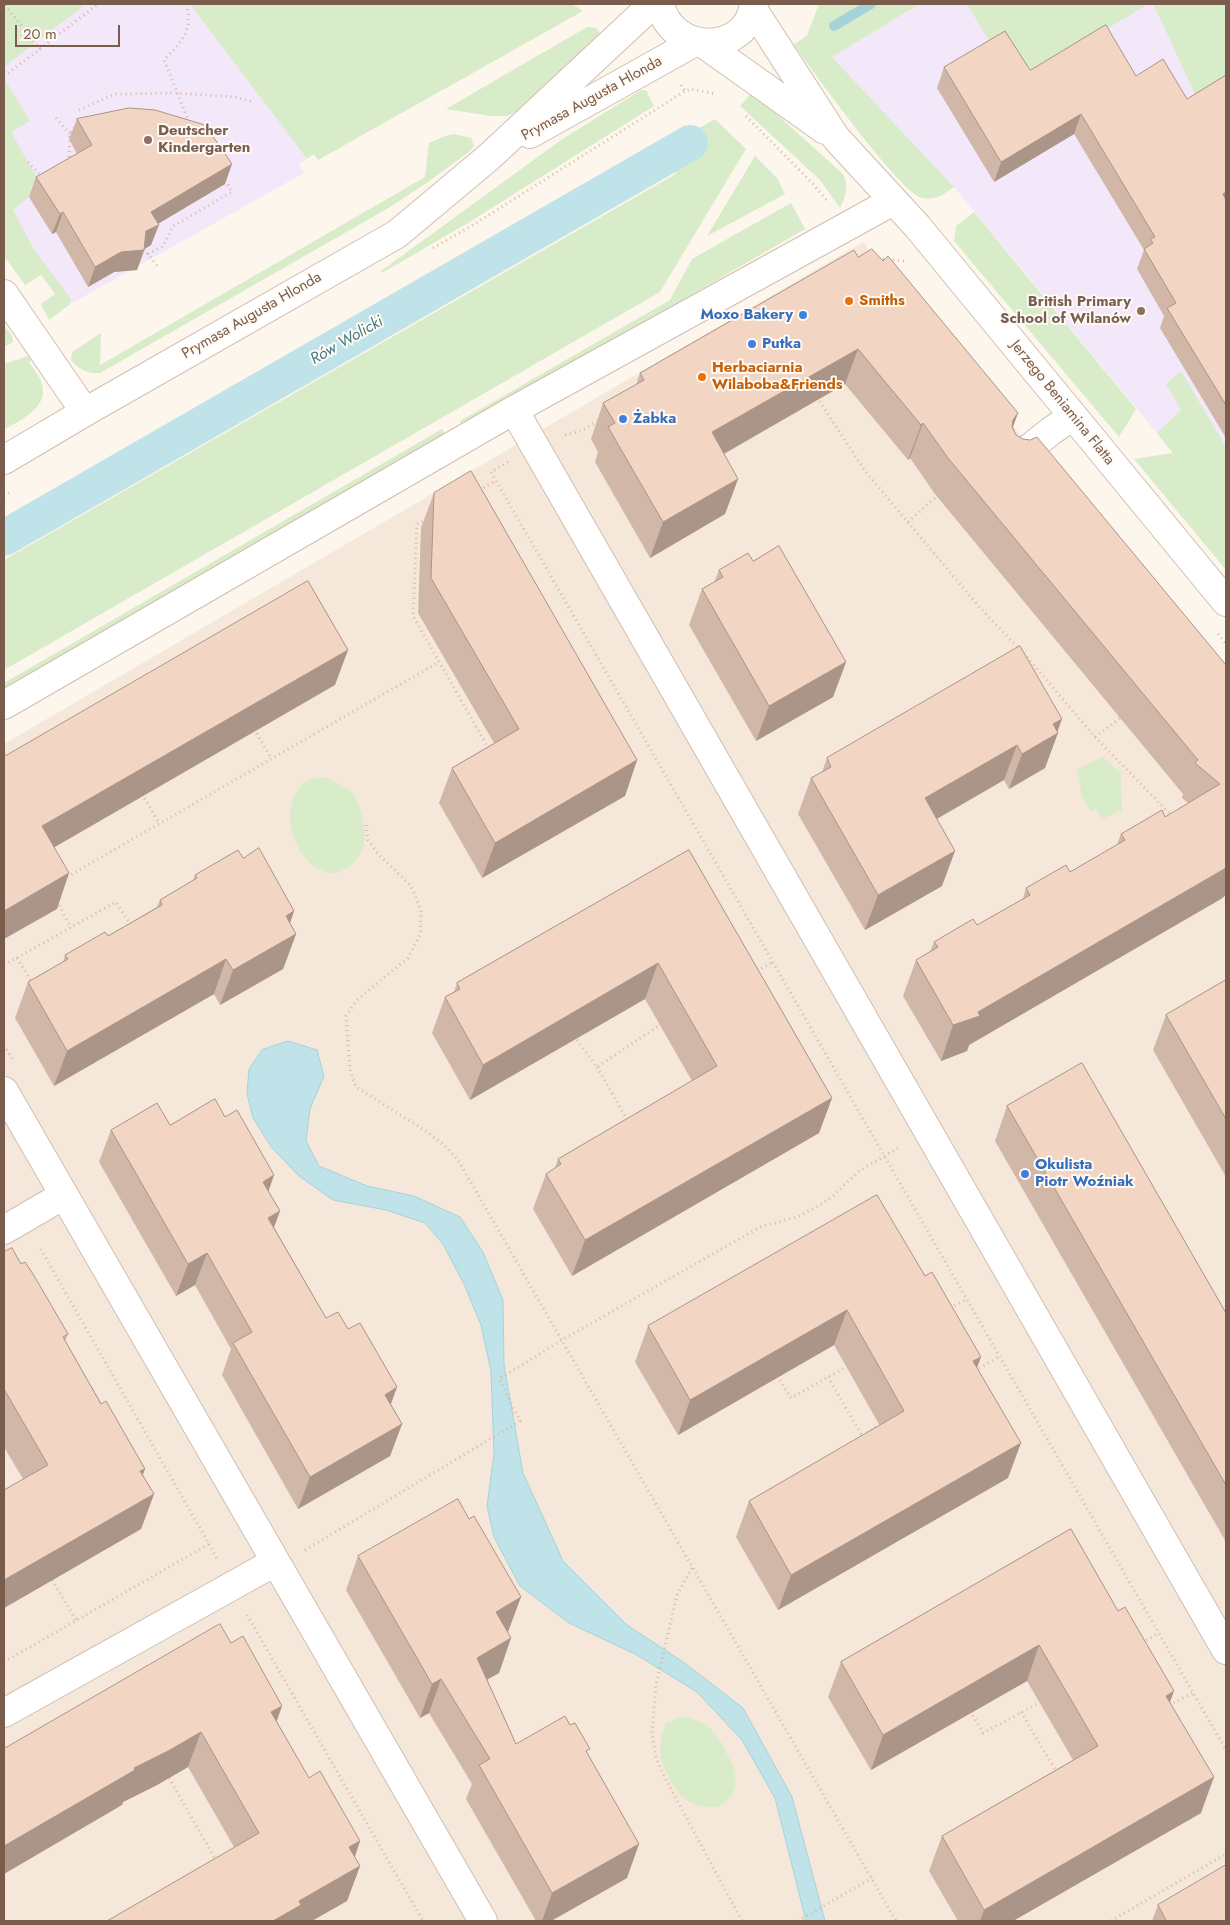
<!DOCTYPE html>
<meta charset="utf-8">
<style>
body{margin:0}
#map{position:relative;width:1230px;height:1925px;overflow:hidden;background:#fdf6ec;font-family:Jost,sans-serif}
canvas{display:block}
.frame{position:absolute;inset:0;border:5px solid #7a5c4d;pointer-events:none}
.scale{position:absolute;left:15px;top:25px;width:105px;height:22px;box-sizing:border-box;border:2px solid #7a5c4d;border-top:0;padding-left:6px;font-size:15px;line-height:18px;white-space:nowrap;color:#7a5c4d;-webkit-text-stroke:4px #fffaf3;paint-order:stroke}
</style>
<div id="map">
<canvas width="1230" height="1925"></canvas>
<div class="frame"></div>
<div class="scale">20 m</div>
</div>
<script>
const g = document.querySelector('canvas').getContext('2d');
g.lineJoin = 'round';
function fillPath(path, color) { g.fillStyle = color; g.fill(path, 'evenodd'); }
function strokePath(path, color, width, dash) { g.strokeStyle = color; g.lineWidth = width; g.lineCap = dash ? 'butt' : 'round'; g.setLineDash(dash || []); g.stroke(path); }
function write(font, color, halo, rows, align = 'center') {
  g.font = font + ' Jost,sans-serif'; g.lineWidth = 4; g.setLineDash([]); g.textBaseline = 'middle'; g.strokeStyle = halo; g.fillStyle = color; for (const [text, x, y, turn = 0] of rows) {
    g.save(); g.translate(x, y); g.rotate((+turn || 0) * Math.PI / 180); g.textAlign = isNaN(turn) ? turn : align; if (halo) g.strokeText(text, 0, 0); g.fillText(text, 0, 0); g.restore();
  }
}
const residential = new Path2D(`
 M863,242L1226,687V1921H4V744Z`);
const education = new Path2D(`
 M4,4H193L191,5L307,159L299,164L304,173L67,306L4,216Z
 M920,4H1226V517L954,187L832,57Z`);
const green = new Path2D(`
 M4,4H79L82,7L4,67Z
 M190,4H572L583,11L318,160L314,154L307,159Z
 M819,4H920L832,57L954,187C944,194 935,201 922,198C899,192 813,71 794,45L807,35Z
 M967,4H1148L1027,77L991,44Z
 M1153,4H1226V158C1200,108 1178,55 1153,4Z
 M587,27L596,28L602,36L554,76L516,112L507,116H491L446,109Z
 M5,80L30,121L11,132L42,187L13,210L33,248L71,299L69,305L49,320L41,304L55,294L41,275L25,285L4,256Z
 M641,90H646L654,106L468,223L382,273L381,271L561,140Z
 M752,92L843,174C849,186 846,196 840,208L820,180L740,106Z
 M715,119L746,149L660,292L4,670V560L674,175L701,144L694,131Z
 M454,134L471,138L474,146L469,152L428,182L390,207L100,373C87,374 80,370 71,360L72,352L101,333L100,365L425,177L429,143L445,136Z
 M755,156L777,178L785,194L707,236Z
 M791,203L805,229L463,427L460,421L670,300L692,259Z
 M974,212L1136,409L1119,437L954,241L956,226Z
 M4,326L12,335L13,342L4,347Z
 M28,356L31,361L29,363C34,370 40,376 42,384C49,408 20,420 4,430V364Z
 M1181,371L1226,447V570L1134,459L1173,453L1157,433L1181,410L1166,384Z
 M442,429L446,435L4,690V683Z
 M1102,757L1121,773L1122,810L1102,819L1096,808L1091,812L1082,797L1077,769Z
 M327,778C338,783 348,787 355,797C361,806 367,835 364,845C362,853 357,859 352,864C318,896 277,833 294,797C298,788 302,782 312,779C316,777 322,778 327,778Z
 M683,1716C711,1724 717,1732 729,1758C735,1769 739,1783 732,1794C719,1816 691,1808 677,1791C671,1783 664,1771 662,1761C658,1748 661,1735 666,1723Z`);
const water = new Path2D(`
 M288,1041L317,1050L324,1076L310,1109L306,1141L319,1166L367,1186L414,1196L460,1217L483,1252L503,1300L504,1365L523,1473L563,1561L627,1625L686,1664L743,1708L792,1797L825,1921H806L775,1798L742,1740L697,1692L637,1655L569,1623L520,1586L494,1537L487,1506L494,1454L491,1371L481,1325L465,1286L443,1244L425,1223L386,1210L333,1200L299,1176L272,1148L253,1118L247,1094L249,1069L262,1050Z`);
const stream = new Path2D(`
 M834,26L871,4`);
const canal = new Path2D(`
 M4,538L690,143`);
const path = new Path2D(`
 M186,4C194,31 181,42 164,60L189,122
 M40,49L98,4
 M4,76L40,49L4,4
 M681,85L685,91L691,89L716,94
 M79,110L115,94L177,93L235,97L254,102
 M746,116L814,185L828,202
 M56,118L70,134
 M28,162L43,178
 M69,162L70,134L72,129L75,128
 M433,248L473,225L685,91
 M143,250L148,254L157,266
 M148,254L163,246L173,226L232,192L224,178
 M878,258L904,261
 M817,397L865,471L980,608L1026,656L1095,737L1124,715
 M565,435L581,431L598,421
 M508,462L491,472L1226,1750
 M479,490L496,481
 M4,496L10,492
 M427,519L417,524L413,616L490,751
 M908,522L937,496
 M1218,634L1226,644
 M254,729L271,758
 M1095,737L1173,817
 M142,794L159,823
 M366,825L368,840L379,855L411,886L421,910L420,935L408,958L357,1000L346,1016L350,1070L356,1087L426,1131L445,1146L458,1160L896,1921
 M67,877L439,662
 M57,901L71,928
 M17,958L33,984
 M4,965L116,902L131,926
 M757,971L773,962
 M574,1036L597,1067L660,1025
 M4,1045L13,1060
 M597,1067L629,1123
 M950,1308L967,1299
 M975,1371L1000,1356
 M777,1376L791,1398L846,1367
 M828,1377L862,1436
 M867,1433L879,1425
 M209,1544L217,1559
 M305,1550L520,1421L499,1379L562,1340L760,1227L797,1217L815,1208L833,1196L859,1171L900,1147
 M692,1568L677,1595L656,1685L652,1733L656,1758L665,1778L742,1921
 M52,1580L76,1620
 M247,1615L423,1921
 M1142,1643L1159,1633
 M4,1662L209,1544L39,1246
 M1169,1705L1193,1693
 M970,1711L983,1733L1039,1703
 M1021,1712L1056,1771
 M169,1778L217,1862
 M798,1921L872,1878
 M1111,1921L1226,1854`);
const minor = new Path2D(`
 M660,4C671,55 747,56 754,4
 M753,9L836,138L917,226L1226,602
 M704,44L825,130
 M530,134L695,42
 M4,294L85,412
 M514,410L1226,1650
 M4,460L85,412L397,234L489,157L653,4
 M1015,460L1051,431L1073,416
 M4,705L514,410L893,201
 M4,1091L483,1921
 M4,1230L64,1195
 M4,1713L275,1562`);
const wall = new Path2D(`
 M944,67L1030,70L1136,76L1187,99L1226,75V438L1160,328L1164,316L1137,269L1144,250L1074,134L994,182L937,88Z
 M77,119L225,184L158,224L151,245L145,249L137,270L114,272L88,287L56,232L52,234L29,197L36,177L77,154L69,139Z
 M858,257L1018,413L1013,427L1016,435L1226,665V895L969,1045L967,1051L941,1061L903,996L916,960L930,952L934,942L977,925L1023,899L1026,888L1070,872L1117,845L1121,834L1165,817L1188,803L1182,798L1183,794L935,494L910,458L908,460L845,384L724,454L738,479L725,514L650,558L595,462L598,452L591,439L603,403L636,385L640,373Z
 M434,493L637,760L625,796L482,878L439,803L452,768L494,743L418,613L421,528Z
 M753,561L846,662L833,697L756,741L689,625L702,589L714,583L719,570Z
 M1057,732L1045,768L1009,789L1004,780L937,819L942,886L865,930L798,814L811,778L822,772L827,758Z
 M689,850L832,1098L819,1133L572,1276L533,1209L546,1174L555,1168L558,1159L692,1081L645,999L470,1100L432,1033L445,997L454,992L457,983Z
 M243,858L294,911L290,923L296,934L283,969L220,1005L214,994L54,1086L15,1018L28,982L63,962L65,955L108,936L157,907L160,900L193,881L195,875Z
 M1226,980V1177L1153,1050L1166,1015Z
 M1007,1106L1226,1313V1542L995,1141Z
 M225,1117L274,1175L268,1191L280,1211L274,1227L326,1318L348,1329L397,1387L391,1404L402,1424L390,1456L298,1509L222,1375L231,1349L195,1285L176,1296L99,1162L111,1130L170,1125Z
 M4,1252L21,1264L68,1334L65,1341L154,1494L141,1529L4,1608V1490L23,1479L4,1447Z
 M925,1276L977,1367L1008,1478L778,1610L736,1537L749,1501L880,1426L834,1345L678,1435L635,1362L648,1326Z
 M1071,1529L1170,1702L1201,1813L1013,1921H958L929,1871L942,1836L1073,1760L1027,1681L871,1770L828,1697L841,1662Z
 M358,1556L508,1632L511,1638L499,1673L487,1679L516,1744L588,1754L627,1878L551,1921H536L466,1799L472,1784L429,1713L420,1718L346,1590Z
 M277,1722L309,1778L360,1841L355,1857L360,1866L347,1901L234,1847L188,1767L157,1785L123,1802L122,1805L4,1749Z
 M1158,1905L1226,1921H1152Z`);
const shadedWall = new Path2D(`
 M1081,114L1074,134L994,182L1001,162Z
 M232,164L225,184L144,232L151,212Z
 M1226,192V208L1223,194Z
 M63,212L56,232L52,234L60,214Z
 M159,225L151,245L142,250H144L137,270L114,272L88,287L95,267L146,231Z
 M858,349L845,384L699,468L712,432Z
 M1018,413L1005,448L1013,420Z
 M923,423L910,458L908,460L921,425Z
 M738,479L725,514L650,558L663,522Z
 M348,650L335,685L29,862L42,826Z
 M846,662L833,697L756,741L769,706Z
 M1062,719L1057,733H1058L1045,768L1009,789L1022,754L1053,724Z
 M1017,745L1004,780L912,833L925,798Z
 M637,760L625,796L482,878L495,843Z
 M955,851L942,886L865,930L878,895Z
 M1226,868V895L1221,899L969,1045L967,1051L941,1061L953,1025L978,1012Z
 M69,873L57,909L4,939V911Z
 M294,911L284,941L296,934L283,969L220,1005L233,970L286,916Z
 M226,959L214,994L54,1086L67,1051Z
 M658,963L645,999L470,1100L483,1065Z
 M832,1098L819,1133L572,1276L585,1240Z
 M274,1175L263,1207V1182Z
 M280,1211L268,1243V1218Z
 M207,1253L195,1285L176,1296L188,1264Z
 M847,1310L834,1345L678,1435L690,1400Z
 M981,1357L968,1392L973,1361Z
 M397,1387L385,1420V1395Z
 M402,1424L390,1456L298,1509L310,1477Z
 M1021,1443L1008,1478L778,1610L791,1575Z
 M145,1469L132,1504L140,1471Z
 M154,1494L141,1529L4,1608V1580Z
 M521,1597L508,1632L484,1646L496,1612Z
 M511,1638L499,1673L465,1692L477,1658Z
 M1039,1645L1027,1681L871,1770L883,1735Z
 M441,1679L429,1713L420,1718L432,1684Z
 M1174,1691L1161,1727L1166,1696Z
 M282,1706L270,1741L271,1712Z
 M201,1732L188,1767L157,1785L123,1802L122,1805L4,1874V1846L134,1768Z
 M1214,1777L1201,1813L1013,1921H980L984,1910Z
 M360,1841L349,1872L360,1866L347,1901L312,1921H273L299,1901L349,1847Z
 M639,1844L627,1878L551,1921H542L552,1893Z`);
const building = new Path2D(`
 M1106,25L1136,76L1163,59L1187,99L1226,75V192L1223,194L1226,200V405L1167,308L1176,303L1144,249L1153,243L1150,239L1155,237L1081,114L1001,162L944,67L1005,31L1030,70Z
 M129,108L155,110L205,125L232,164L151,212L159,225L146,231L144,250L121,252L95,267L63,212L60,214L36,177L92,145L77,119Z
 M872,249L883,261L888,256L1018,413L1013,420L1012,427L1016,435L1023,439L1030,440L1037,437L1226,665V868L978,1012L980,1016L953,1025L916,960L938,947L934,942L973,919L977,925L1030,895L1026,888L1066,865L1070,872L1125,840L1121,834L1162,810L1165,817L1220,784L1195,763L1198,760L948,458L923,423L921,425L858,349L712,432L738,479L663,522L608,427L615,423L603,403L644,380L640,373L854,250L858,257Z
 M471,471L637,760L495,843L452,768L519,729L431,578L434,493Z
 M779,546L846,662L769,706L702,589L723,577L719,570L748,553L753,561Z
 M308,581L348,650L42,826L69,873L4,911V757Z
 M1020,646L1062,719L1053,724L1058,733L1022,754L1017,745L925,798L955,851L878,895L811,778L831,767L827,758Z
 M259,848L294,911L286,916L296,934L233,970L226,959L67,1051L28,982L68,959L65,955L105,932L108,936L162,905L160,900L197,878L195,875L238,850L243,858Z
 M689,850L832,1098L585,1240L546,1174L561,1164L558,1159L717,1066L658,963L483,1065L445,997L460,989L457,983Z
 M1226,980V1119L1166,1015Z
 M1082,1063L1226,1313V1485L1007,1106Z
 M215,1099L225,1117L237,1110L274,1175L263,1182L280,1211L268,1218L326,1318L338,1312L348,1329L360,1323L397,1387L385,1395L402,1424L310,1477L233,1343L252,1332L207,1253L188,1264L111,1130L157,1103L170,1125Z
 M877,1195L925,1276L932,1272L981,1357L973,1361L1021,1443L791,1575L749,1501L904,1411L847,1310L690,1400L648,1326Z
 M12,1248L21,1264L25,1262L33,1274L68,1334L63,1337L101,1404L106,1401L145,1469L140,1471L154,1494L4,1580V1490L48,1465L4,1389V1252Z
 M458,1499L469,1519L474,1516L521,1597L496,1612L511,1638L477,1658L516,1744L565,1716L570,1725L575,1723L590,1749L586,1751L639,1844L552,1893L479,1765L490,1759L441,1679L432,1684L358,1556Z
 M1071,1529L1118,1611L1125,1607L1174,1691L1166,1696L1214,1777L984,1910L942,1836L1098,1746L1039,1645L883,1735L841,1662Z
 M220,1624L231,1643L243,1636L282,1706L271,1712L309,1778L320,1771L360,1841L349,1847L360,1866L299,1901L301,1905L273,1921H107L259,1833L201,1732L170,1750L134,1768L135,1770L4,1846V1749Z
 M1226,1865V1921H1163L1166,1920L1158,1905Z`);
const markers = [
 [148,140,5,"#8d6e63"],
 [849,301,5,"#e8710a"],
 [1141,311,5,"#8d6e63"],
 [803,315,5,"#3f7fe0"],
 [752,344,5,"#3f7fe0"],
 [702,377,5,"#e8710a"],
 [623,419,5,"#3f7fe0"],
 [1025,1174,5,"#3f7fe0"]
];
const streetNames = [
 ["Prymasa Augusta Hlonda",592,99,-29],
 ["Prymasa Augusta Hlonda",252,316,-30],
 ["Jerzego Beniamina Flatta",1062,403,51]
];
const educationNames = [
 ["Deutscher",158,131],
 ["Kindergarten",158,148],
 ["British Primary",1131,302,"right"],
 ["School of Wilanów",1131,319,"right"]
];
const foodNames = [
 ["Smiths",859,301],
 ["Herbaciarnia",712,368],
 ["Wilaboba&Friends",712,385]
];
const shopNames = [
 ["Moxo Bakery",793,315,"right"],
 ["Putka",762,344],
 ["Żabka",633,419],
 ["Okulista",1035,1165],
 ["Piotr Woźniak",1035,1182]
];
const waterNames = [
 ["Rów Wolicki",347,341,-30]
];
fillPath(residential, '#f5e8da');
fillPath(education, '#f3e8fa');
fillPath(green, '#d8ecc9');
fillPath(water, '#bfe3e8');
strokePath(water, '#a5d3da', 1);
strokePath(stream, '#a5d3da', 10);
strokePath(canal, '#bfe3e8', 36);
strokePath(minor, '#d1beb0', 30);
strokePath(path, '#d9b8a5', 3, [1, 4]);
strokePath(minor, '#fff', 28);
fillPath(wall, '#d1b7a8');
fillPath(shadedWall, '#aa9588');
fillPath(building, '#f3d5c3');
strokePath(building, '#aa9588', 1);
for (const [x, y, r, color] of markers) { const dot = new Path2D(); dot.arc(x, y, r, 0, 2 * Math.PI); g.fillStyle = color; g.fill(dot); strokePath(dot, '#fffaf3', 2); }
write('15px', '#7a5c4d', '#fffaf3', streetNames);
write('bold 15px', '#785e54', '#fffaf3', educationNames, 'left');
write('bold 15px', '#c56008', '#fffaf3', foodNames, 'left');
write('bold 15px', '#366cbe', '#fffaf3', shopNames, 'left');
write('italic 16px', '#437c86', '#fffaf3', waterNames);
</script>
